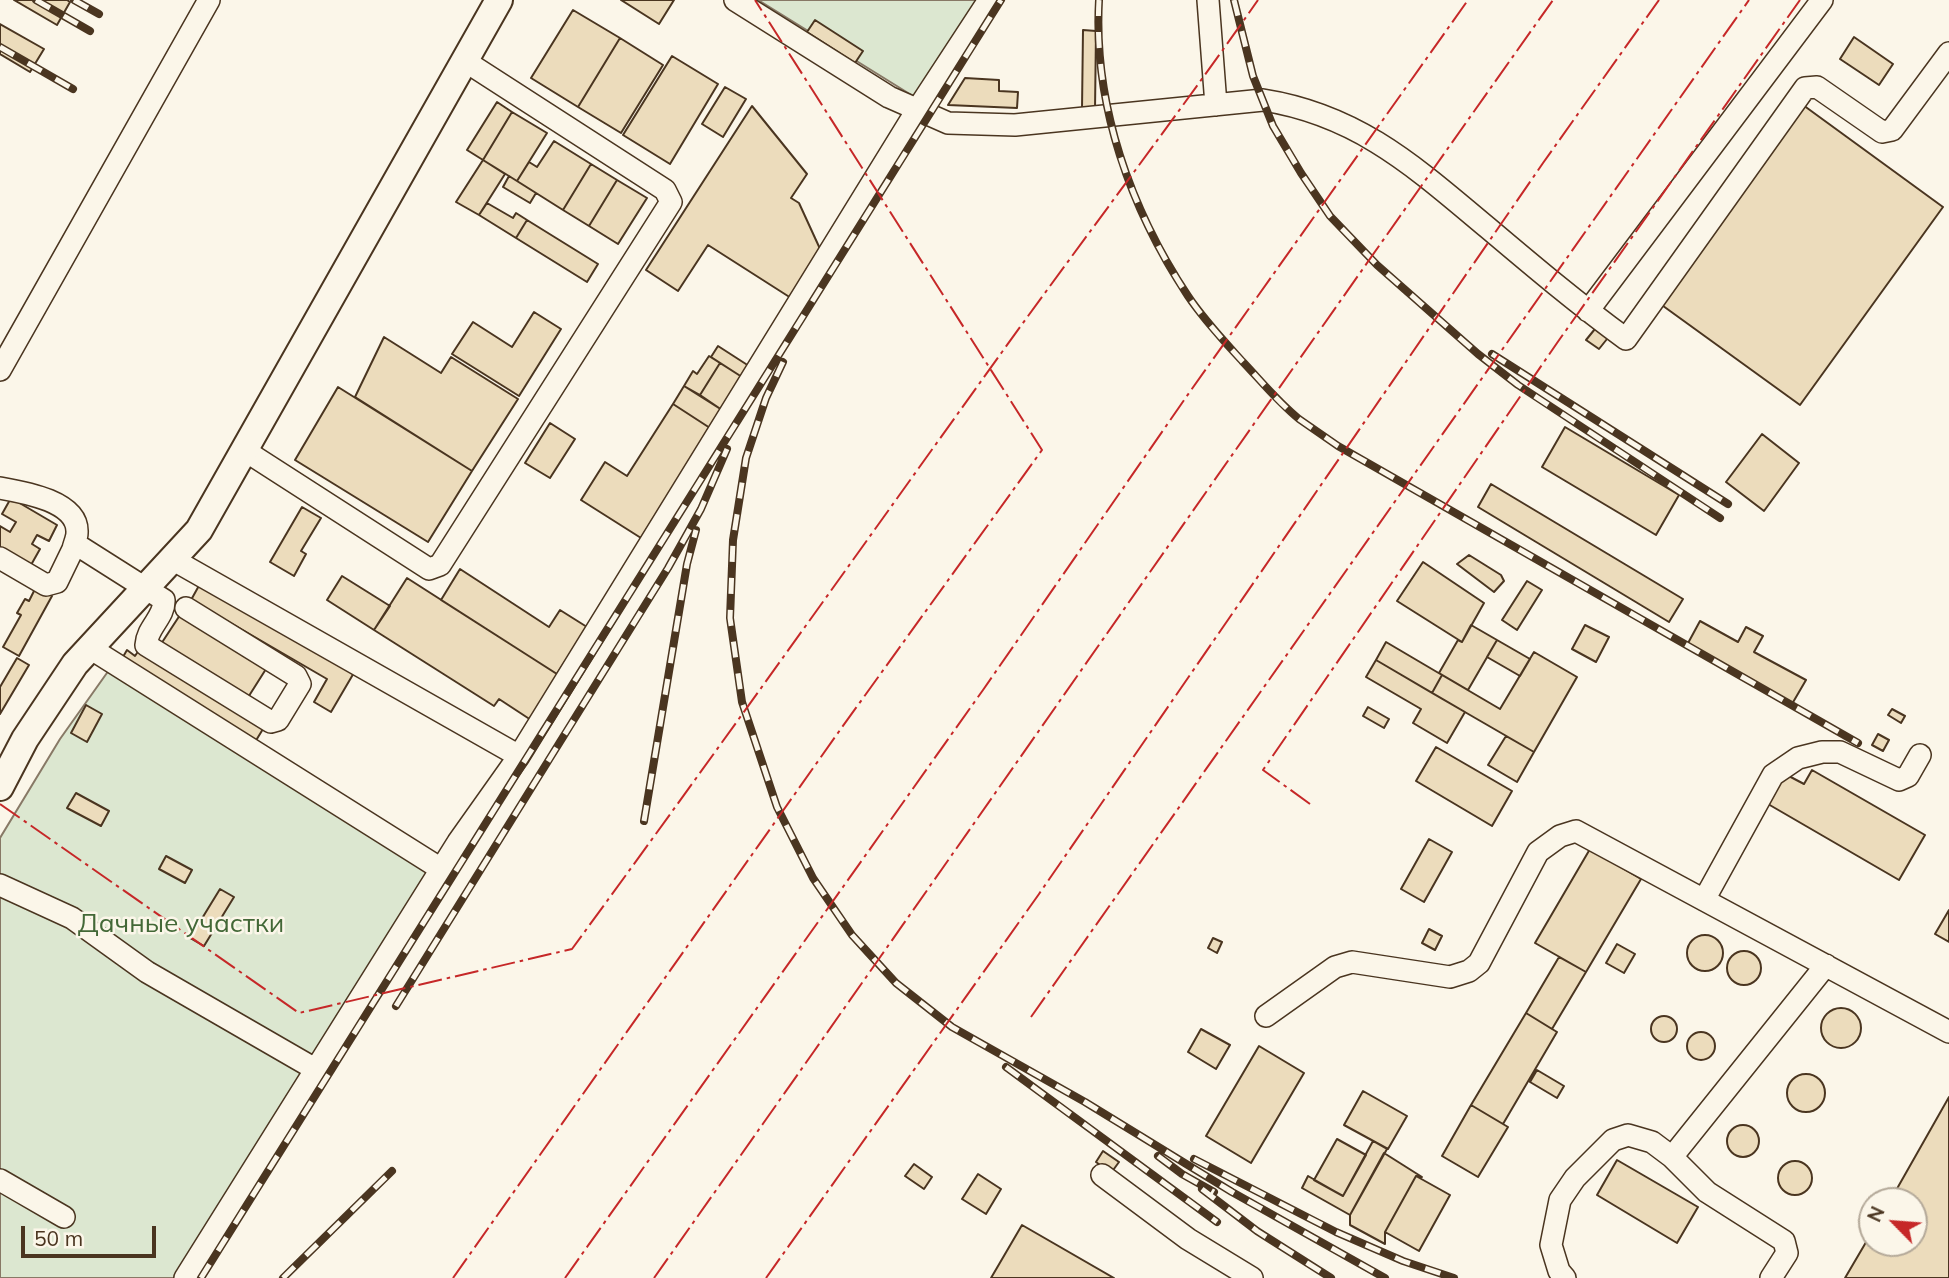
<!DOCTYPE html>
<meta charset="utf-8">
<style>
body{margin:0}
#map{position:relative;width:1949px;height:1278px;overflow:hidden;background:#fbf6e9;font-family:Mulish,sans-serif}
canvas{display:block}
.north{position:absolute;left:1858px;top:1187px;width:70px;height:70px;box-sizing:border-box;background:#fbf6e9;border:2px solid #b4a999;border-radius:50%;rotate:295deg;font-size:19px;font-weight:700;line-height:28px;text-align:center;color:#4a3520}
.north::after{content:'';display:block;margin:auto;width:24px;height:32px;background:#c62828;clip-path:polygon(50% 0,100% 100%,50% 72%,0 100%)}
.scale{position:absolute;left:21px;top:1226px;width:135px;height:32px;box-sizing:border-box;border:4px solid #4a3520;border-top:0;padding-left:9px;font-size:21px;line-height:24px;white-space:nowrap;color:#4a3520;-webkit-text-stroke:5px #fbf6e9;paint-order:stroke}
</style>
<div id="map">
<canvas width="1949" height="1278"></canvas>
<div class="north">N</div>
<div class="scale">50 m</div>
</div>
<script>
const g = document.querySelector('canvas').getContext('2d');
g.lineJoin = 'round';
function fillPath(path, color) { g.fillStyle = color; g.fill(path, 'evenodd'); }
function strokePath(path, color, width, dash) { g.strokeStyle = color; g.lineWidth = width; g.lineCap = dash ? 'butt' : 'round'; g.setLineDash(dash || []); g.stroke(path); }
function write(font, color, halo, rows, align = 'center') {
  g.font = font + ' Mulish,sans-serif'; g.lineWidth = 5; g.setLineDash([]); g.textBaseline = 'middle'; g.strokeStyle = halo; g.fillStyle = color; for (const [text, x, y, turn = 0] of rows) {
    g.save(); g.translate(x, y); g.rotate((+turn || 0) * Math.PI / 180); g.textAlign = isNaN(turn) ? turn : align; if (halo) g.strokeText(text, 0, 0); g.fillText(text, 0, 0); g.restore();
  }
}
const green = new Path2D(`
 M758,0H982L921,101Z
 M114,663L432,869L175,1278H0V838L60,739Z`);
const building = new Path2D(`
 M14,0H67L70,2L57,25Z
 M621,0H674L659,24Z
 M573,10L620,38L578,107L531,78Z
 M815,20L863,51L855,63L807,32Z
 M0,24L44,49L30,72L0,54Z
 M1083,30L1096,31L1095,110L1082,109Z
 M1854,37L1893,64L1879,85L1840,59Z
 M620,38L663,65L621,133L578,107Z
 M672,56L718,84L670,164L623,135Z
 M965,78L999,80V91L1018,92L1017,108L948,105Z
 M725,87L746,99L723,137L702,124Z
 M497,102L512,112L483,160L467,150Z
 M1803,105L1943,207L1800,405L1659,303Z
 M752,106L807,174L791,198L799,203L821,251L791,298L708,245L678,291L646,270Z
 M512,112L547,133L517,181L483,160Z
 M554,141L591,164L563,210L517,181L529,162L537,167Z
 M483,160L505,174L479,215L456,202Z
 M591,164L617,180L589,226L563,210Z
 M509,176L536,193L530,203L503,187Z
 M617,180L647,198L618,244L589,226Z
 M487,203L513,218L516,213L527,220L516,238L479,215Z
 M527,220L598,264L587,282L516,238Z
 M534,312L561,329L519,396L452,354L473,322L512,347Z
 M1599,324L1611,334L1599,349L1586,340Z
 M384,337L441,373L451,357L518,399L472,471L355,397Z
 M718,346L749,366L742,377L711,357Z
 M709,356L720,363L700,395L684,386L693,371L697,374Z
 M720,363L742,377L722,410L700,395Z
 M684,386L722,410L710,428L673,404Z
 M338,387L472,471L428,542L295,460Z
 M673,404L710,428L641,538L581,500L605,462L627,476Z
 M550,423L575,439L550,478L525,463Z
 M1565,427L1679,495L1656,535L1542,467Z
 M1762,434L1799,463L1764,511L1726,482Z
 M1491,484L1683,599L1669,622L1478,507Z
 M11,498L57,525L49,541L37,535L32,544L40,549L31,565L0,547V526L10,532L16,522L2,514Z
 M302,507L321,518L301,551L306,554L294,576L270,562Z
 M1469,555L1501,575L1504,581L1494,592L1457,564Z
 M1423,562L1484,603L1462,642L1397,601Z
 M460,569L549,627L560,610L587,627L557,674L441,600Z
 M342,576L390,606L374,630L327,600Z
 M407,578L560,676L531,720L499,699L494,706L374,630Z
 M1527,581L1542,590L1517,630L1502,620Z
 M201,582L355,671L331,712L314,702L327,679L191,600Z
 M36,587L52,596L19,656L3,647L21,615L17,613L25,599L29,601Z
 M180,615L266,669L247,699L161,644Z
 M1700,621L1738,642L1746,627L1763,636L1754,652L1806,680L1792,704L1687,645Z
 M1471,625L1497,640L1468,690L1439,673L1458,640L1462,642Z
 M1585,625L1609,637L1596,662L1572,649Z
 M1497,640L1530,659L1520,676L1487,657Z
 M1386,642L1442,675L1432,693L1376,660Z
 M127,650L135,656L139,650L263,729L252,747L120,662Z
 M1534,652L1577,677L1534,752L1432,693L1442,675L1500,709Z
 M17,658L29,665L0,714V687Z
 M1376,660L1465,712L1447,743L1413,723L1421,709L1366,677Z
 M86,705L102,714L87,742L71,733Z
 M1368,707L1389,719L1384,728L1363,716Z
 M1892,709L1905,716L1901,723L1888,715Z
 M1878,734L1889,740L1883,751L1872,745Z
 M1506,736L1534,752L1517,782L1488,765Z
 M1436,747L1512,791L1492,826L1416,781Z
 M1812,770L1925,835L1899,880L1768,804L1785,774L1804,784Z
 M76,793L109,811L101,826L67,808Z
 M1429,839L1452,852L1424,902L1401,889Z
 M1590,849L1641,879L1586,972L1535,943Z
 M166,856L192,870L185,883L159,869Z
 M220,889L234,897L204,946L190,938Z
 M1949,910V942L1935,934Z
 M1429,929L1442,936L1435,950L1422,943Z
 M1687 953a18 18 0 1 1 36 0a18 18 0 1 1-36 0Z
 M1213,938L1222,942L1217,953L1208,948Z
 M1617,944L1635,954L1624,973L1606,963Z
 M1727 968a17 17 0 1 1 34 0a17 17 0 1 1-34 0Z
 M1559,957L1586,972L1552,1029L1526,1013Z
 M1821 1028a20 20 0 1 1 40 0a20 20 0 1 1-40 0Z
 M1526,1013L1557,1032L1503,1124L1471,1105Z
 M1651 1029a13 13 0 1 1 26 0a13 13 0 1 1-26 0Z
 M1201,1029L1230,1045L1216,1069L1188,1052Z
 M1687 1046a14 14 0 1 1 28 0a14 14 0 1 1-28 0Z
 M1259,1046L1304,1073L1251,1163L1206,1136Z
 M1537,1070L1564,1086L1557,1098L1530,1082Z
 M1787 1093a19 19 0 1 1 38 0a19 19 0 1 1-38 0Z
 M1363,1091L1407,1116L1388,1149L1344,1125Z
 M1949,1097V1278H1845L1872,1232V1243H1914V1201H1890Z
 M1471,1105L1508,1127L1478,1177L1442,1156Z
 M1727 1141a16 16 0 1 1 32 0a16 16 0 1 1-32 0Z
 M1337,1139L1366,1155L1343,1196L1314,1180Z
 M1373,1141L1387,1149L1350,1215L1302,1188L1308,1176L1343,1196Z
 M1103,1151L1119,1162L1111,1173L1096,1162Z
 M1384,1153L1422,1177L1416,1176L1385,1232V1244L1350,1225V1215Z
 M1617,1160L1698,1207L1677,1243L1597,1195Z
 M1778 1178a17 17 0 1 1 34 0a17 17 0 1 1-34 0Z
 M914,1164L932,1177L924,1189L905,1176Z
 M978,1174L1001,1189L986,1214L962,1199Z
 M1416,1176L1450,1195L1419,1251L1385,1232Z
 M1022,1225L1114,1278H991Z`);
const minor = new Path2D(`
 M735,0L889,97L948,123L1015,125L1263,100C1359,115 1416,168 1488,228C1533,266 1578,304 1626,339L1805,88L1817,87L1882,132L1892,130L1949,53
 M1208,0L1216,105
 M1588,311L1822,0
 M0,370L209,0
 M244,450L429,569L440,565L671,202L665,190L465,61
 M0,488C23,492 79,501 77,533C77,538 74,544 73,549
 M0,558L46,585L57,582L73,549L82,548L164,600C165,617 147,627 146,645L271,722L278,720L300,684L296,676L186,608
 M172,559L519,756
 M90,648L441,869
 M0,885L72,918L147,972L315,1069
 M1704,900L1773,775L1798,758L1822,752H1840L1899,780L1908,776L1920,755
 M1266,1016L1335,967L1352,962L1450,977L1469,971L1479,963L1538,852L1560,836L1576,831L1949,1032
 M1672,1157L1826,965
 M1102,1175L1188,1239L1252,1278
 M0,1180L64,1217
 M185,1278L458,842L519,756L917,110L989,0
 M1565,1278L1559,1271L1551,1245L1560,1200L1575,1178L1613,1140L1628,1135L1652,1142L1672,1157L1707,1192L1784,1241L1787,1253L1771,1278`);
const major = new Path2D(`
 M0,787L25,739L75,664L199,530L499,0`);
const rail = new Path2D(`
 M36,0L90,31
 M74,0L99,14
 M1099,0C1093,105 1131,210 1188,296C1204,320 1224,341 1243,362C1261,381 1278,402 1299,419C1312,428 1325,437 1338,446L1858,743
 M1234,0L1253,76L1273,126L1301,173L1330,216L1377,265L1478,354L1518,385L1720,518
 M0,47L73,89
 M1492,354L1728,504
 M783,362L766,398L746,458L733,540L730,618L742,702L777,807L813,878L852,935L896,983L952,1027L1085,1102L1232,1192L1385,1278
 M644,821L687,564L696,530
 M396,1006L668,568L701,509L727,449
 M1006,1067L1217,1222
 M1158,1156L1182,1174L1214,1192
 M1194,1159L1336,1232L1403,1261L1454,1278
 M1202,1189L1257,1231L1331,1278
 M201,1278L1001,0
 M283,1278L392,1171`);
const power = new Path2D(`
 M0,804L299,1013L572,949C717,751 859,551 1002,352C1087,234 1175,119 1258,0
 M1310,804L1263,770L1557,343L1800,0
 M1031,1017L1749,0
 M453,1278L840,730L1042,450L755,0
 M565,1278L983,690L1189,393L1468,0
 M654,1278C955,853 1251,425 1553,0
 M766,1278L1039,894L1543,163L1659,0`);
const parkNames = [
 ["Дачные участки",181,924]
];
fillPath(green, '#dce7d0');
strokePath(green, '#887966', 2);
fillPath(building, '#ecdcbc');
strokePath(building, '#4a3520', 2);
strokePath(minor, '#4a3520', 24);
strokePath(major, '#4a3520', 30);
strokePath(minor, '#fbf6e9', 21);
strokePath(major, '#fbf6e9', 26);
strokePath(rail, '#4a3520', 8);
strokePath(rail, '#fbf6e9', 5, [16]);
strokePath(power, '#c62828', 2, [24, 5, 3.5, 5]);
write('26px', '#436837', '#fbf6e9', parkNames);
</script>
